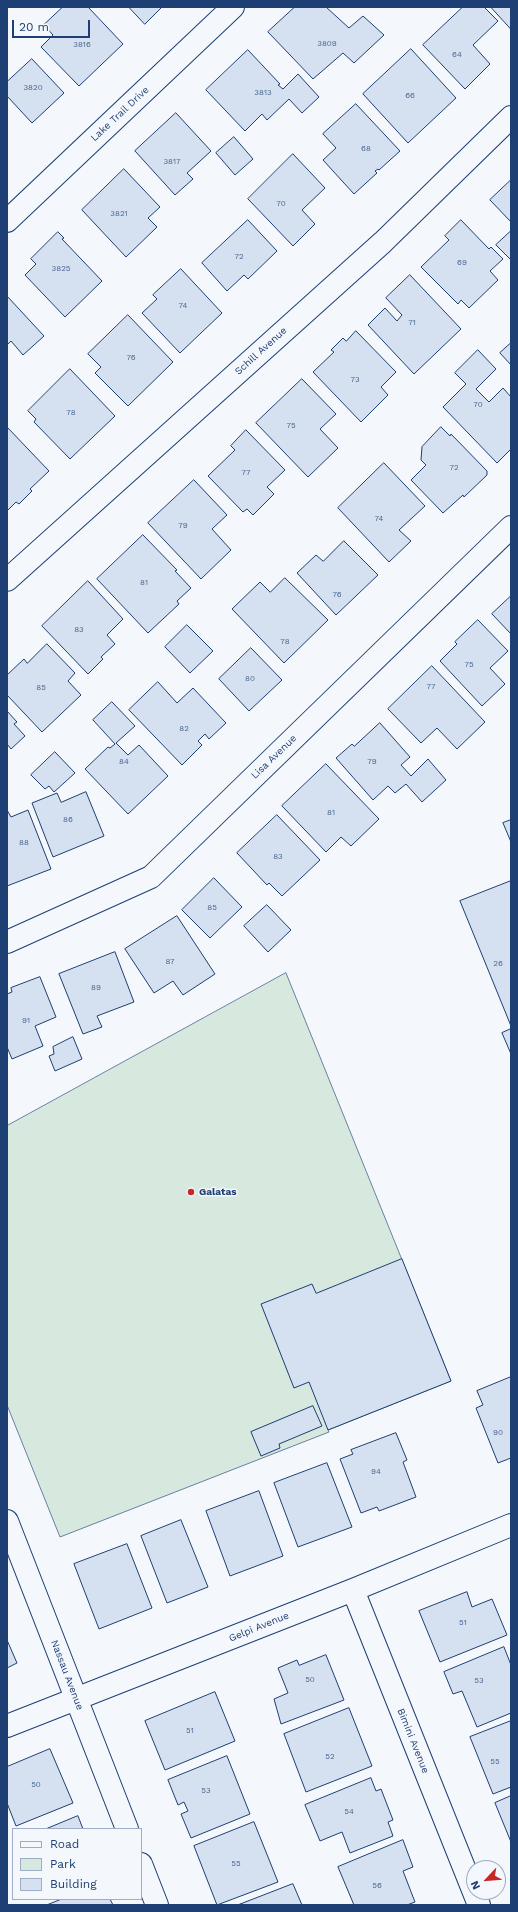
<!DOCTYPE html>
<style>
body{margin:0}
#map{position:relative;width:518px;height:1912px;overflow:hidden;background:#f4f7fb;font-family:"Work Sans",sans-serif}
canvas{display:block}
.frame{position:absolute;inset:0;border:8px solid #1d3f73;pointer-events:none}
.legend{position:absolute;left:12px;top:1828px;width:130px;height:72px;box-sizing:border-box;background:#f4f7fb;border:1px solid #9eadc5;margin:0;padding:5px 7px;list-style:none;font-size:12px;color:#1d3f73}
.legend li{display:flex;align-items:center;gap:8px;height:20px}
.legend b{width:20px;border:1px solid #9eadc5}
.north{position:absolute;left:466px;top:1860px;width:40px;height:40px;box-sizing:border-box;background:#f4f7fb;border:1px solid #9eadc5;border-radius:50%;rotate:244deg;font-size:11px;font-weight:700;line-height:16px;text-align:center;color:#1d3f73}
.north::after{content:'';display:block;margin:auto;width:14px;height:18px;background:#c62828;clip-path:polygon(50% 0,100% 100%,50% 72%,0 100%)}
.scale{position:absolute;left:12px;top:20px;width:78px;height:18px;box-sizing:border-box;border:2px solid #1d3f73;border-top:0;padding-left:5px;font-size:12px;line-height:14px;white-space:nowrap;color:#1d3f73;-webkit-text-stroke:3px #f4f7fb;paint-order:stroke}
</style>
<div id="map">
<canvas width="518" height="1912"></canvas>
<div class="frame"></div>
<ul class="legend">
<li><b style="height:5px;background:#f4f7fb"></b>Road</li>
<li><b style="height:11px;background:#d7e8df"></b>Park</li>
<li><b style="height:11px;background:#d5e0f0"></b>Building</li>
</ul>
<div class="north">N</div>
<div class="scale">20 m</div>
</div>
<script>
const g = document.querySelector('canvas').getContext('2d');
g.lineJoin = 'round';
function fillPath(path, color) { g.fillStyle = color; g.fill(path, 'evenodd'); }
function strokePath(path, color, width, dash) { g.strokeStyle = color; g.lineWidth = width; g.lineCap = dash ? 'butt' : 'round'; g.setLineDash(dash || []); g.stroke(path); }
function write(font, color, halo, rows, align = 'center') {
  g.font = font + ' "Work Sans",sans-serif'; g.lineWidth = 3; g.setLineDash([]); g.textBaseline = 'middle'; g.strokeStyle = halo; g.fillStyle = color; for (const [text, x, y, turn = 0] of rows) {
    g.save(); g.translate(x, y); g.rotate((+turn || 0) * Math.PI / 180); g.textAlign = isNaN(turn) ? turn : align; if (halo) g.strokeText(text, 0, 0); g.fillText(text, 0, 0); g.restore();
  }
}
const green = new Path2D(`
 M286,973L451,1381L328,1430L329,1432L60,1537L7,1405V1126Z`);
const building = new Path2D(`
 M63,7H88L123,44L79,86L41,47L53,35L44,25Z
 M129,7H162L145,24Z
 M295,7H326L349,28L363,16L384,35L354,63L343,53L313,79L268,32Z
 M463,7H484L498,21L473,45L490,64L465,89L423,45Z
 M491,7H511V29Z
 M411,49L456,98L408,143L363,94Z
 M248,50L280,84L278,85L283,89L298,74L319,97L302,113L289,99L267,120L262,114L245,131L206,90Z
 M32,59L64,93L32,123L7,96V82Z
 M356,104L400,151L379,170L378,169L375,171L377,173L354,194L323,160L336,148L323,134Z
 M176,113L211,151L187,173L193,179L175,195L135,151Z
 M234,137L253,159L235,175L216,153Z
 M293,154L325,188L302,210L315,224L293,246L248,199Z
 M124,169L160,207L148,218L157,227L126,257L82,210Z
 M511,180V222L490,200Z
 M248,220L277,251L248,279L244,275L227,291L202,263Z
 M461,220L489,249L491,247L503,259L490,271L498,280L469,308L461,300L458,304L421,267L449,240L445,236Z
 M511,231V260L496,245Z
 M58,232L64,238L62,239L102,281L65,317L25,275L36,264L31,259Z
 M181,269L222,313L180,353L142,313L157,299L153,295Z
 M410,275L461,329L414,374L368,325L385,308L397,321L402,315L386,298Z
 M7,296L44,336L23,355L11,341L7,345Z
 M128,315L173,362L128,406L95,373L101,367L88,354Z
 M356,331L396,372L381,387L388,395L361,422L313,372L334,352L331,350L343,338L346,341Z
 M511,343V365L500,353Z
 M478,350L496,369L476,389L489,402L503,388L511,397V449L497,463L443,407L466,384L455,373Z
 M70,369L115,416L70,459L34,422L36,419L28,411Z
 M302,379L336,414L320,429L338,448L308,477L256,423Z
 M7,427L49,471L30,489L32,491L19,504L16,502L7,511Z
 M441,427L450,436L451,434L487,471V475L464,497L463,495L443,513L411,480L426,465L421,460L422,447Z
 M246,430L285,470L267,487L274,494L253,515L247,509L243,512L208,476L235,450L231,446Z
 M384,463L425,506L399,530L411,541L389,562L338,508Z
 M194,480L227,515L212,529L231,550L201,579L148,523Z
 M143,535L177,570L175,571L191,588L177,601L179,604L148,633L97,579Z
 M344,541L378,575L336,615L297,573L316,555L323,561Z
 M285,578L328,620L284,663L232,609L260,582L270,592Z
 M88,581L123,619L107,635L115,644L101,657L103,659L88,674L42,626Z
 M511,596V634L492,614Z
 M478,620L508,651L490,668L505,684L482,706L440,661L457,644L455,642Z
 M187,625L213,651L190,673L165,647Z
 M47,644L75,673L68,681L81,695L42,732L7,695V675L24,659L27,663Z
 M251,648L282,680L249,711L219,679Z
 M432,666L485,722L457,749L437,728L421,743L388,709Z
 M158,682L177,703L193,688L226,723L209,739L205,734L198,741L202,745L182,765L129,710Z
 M112,702L135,726L116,743L128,755L139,745L168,776L128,814L85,769L108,747L110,748L115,744L93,720Z
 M7,711L17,722L14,724L25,736L11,749L7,744Z
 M380,723L410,757L401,765L411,776L428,759L446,780L422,802L406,784L395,793L388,786L373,800L336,758L352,744L354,746Z
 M55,752L75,773L54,792L49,786L45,789L31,775Z
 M326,764L379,819L351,846L341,837L326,852L282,806Z
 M86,792L104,836L53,857L32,803L57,793L61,802Z
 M7,810L11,817L28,810L51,869L7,886Z
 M277,815L320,860L282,896L269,883L267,885L237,853Z
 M511,820V842L503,823Z
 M214,878L242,907L210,938L182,910Z
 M511,881V1026L460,901Z
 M267,905L291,930L268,952L244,926Z
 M177,916L215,974L183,995L173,981L154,993L125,949Z
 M115,952L134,1002L97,1016L102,1027L83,1034L59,974Z
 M40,977L56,1017L35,1026L43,1046L12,1059L7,1047V994L12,992L11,988Z
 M511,1029V1054L502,1033Z
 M73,1037L82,1059L55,1071L49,1056L54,1054L53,1047Z
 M402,1259L451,1381L328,1430L309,1382L294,1388L261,1304L312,1284L316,1293Z
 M511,1377V1458L498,1463L476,1408L483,1405L477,1391Z
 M313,1406L322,1426L279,1444L280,1448L261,1456L251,1432Z
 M396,1433L407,1460L403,1462L416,1497L379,1511L377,1507L361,1513L340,1459L353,1454L351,1450Z
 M327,1463L352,1527L298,1547L274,1483Z
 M259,1491L283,1556L230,1576L206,1511Z
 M181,1520L208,1587L167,1603L141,1536Z
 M127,1544L152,1608L99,1629L74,1564Z
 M467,1592L472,1607L492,1599L507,1635L440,1662L419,1611Z
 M7,1640L17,1663L7,1668Z
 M504,1647L511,1665V1713L477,1727L462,1691L453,1694L444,1672Z
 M326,1655L344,1700L281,1724L274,1699L288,1693L278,1668L297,1660L299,1665Z
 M215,1692L235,1741L165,1770L145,1721Z
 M349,1708L372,1766L306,1792L284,1734Z
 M511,1721V1787L493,1794L470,1737Z
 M50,1749L73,1803L16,1826L7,1803V1767Z
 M227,1756L250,1814L191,1838L181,1814L188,1811L184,1802L178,1805L168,1780Z
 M371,1778L376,1791L381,1789L393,1820L388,1822L393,1836L350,1853L342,1832L320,1841L305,1805Z
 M511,1796V1842L495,1803Z
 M78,1816L83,1829H46Z
 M254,1822L278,1882L217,1905L194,1846Z
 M403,1840L413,1867L403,1871L415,1902L407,1905H354L338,1867Z
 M293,1884L302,1905H238Z
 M62,1899H110L113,1905H47Z`);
const minor = new Path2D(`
 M7,221L233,7
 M7,580L383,242L511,117
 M7,942L151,877L511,527
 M7,1521L127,1829
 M353,1590L479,1905
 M7,1726L353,1590L511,1525
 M141,1864L157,1905`);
const markers = [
 [191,1192,4,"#c62828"]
];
const numberNames = [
 ["3809",327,44],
 ["3816",82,45],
 ["64",457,55],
 ["3820",33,88],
 ["3813",263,93],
 ["66",410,96],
 ["68",366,149],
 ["3817",172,162],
 ["70",281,204],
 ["3821",119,214],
 ["72",239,257],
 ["69",462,263],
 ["3825",61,269],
 ["74",183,306],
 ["71",412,323],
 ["76",131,358],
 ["73",355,380],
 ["70",478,405],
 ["78",71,413],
 ["75",291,426],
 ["72",454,468],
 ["77",246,473],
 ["74",379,519],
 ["79",183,526],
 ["81",144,583],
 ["76",337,595],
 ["83",79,630],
 ["78",285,642],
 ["75",469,665],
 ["80",250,679],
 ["77",431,687],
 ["85",41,688],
 ["82",184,729],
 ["84",124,762],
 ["79",372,762],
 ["81",331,813],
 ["86",68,820],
 ["88",24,843],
 ["83",278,857],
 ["85",212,908],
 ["87",170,962],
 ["26",498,964],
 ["89",96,988],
 ["91",26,1021],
 ["90",498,1433],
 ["94",376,1472],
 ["51",463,1623],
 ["50",310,1680],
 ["53",479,1681],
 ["51",190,1731],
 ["52",330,1757],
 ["55",495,1762],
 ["50",36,1785],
 ["53",206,1791],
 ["54",349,1812],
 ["55",236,1864],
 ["56",377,1886]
];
const streetNames = [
 ["Lake Trail Drive",120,114,-43],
 ["Schill Avenue",261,351,-42],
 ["Lisa Avenue",274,757,-44],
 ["Gelpi Avenue",259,1627,-22],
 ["Nassau Avenue",67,1675,69],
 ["Bimini Avenue",413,1741,68]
];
const poiNames = [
 ["Galatas",199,1192]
];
fillPath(green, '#d7e8df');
strokePath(green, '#687fa3', 1);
fillPath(building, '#d5e0f0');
strokePath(building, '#1d3f73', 1);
strokePath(minor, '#1d3f73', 24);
strokePath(minor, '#f4f7fb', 22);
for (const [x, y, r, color] of markers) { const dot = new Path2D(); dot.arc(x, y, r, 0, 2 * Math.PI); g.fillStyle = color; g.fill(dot); strokePath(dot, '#f4f7fb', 1.5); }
write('8px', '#4b6792', null, numberNames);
write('10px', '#1d3f73', '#f4f7fb', streetNames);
write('bold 10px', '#1d3f73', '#f4f7fb', poiNames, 'left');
</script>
